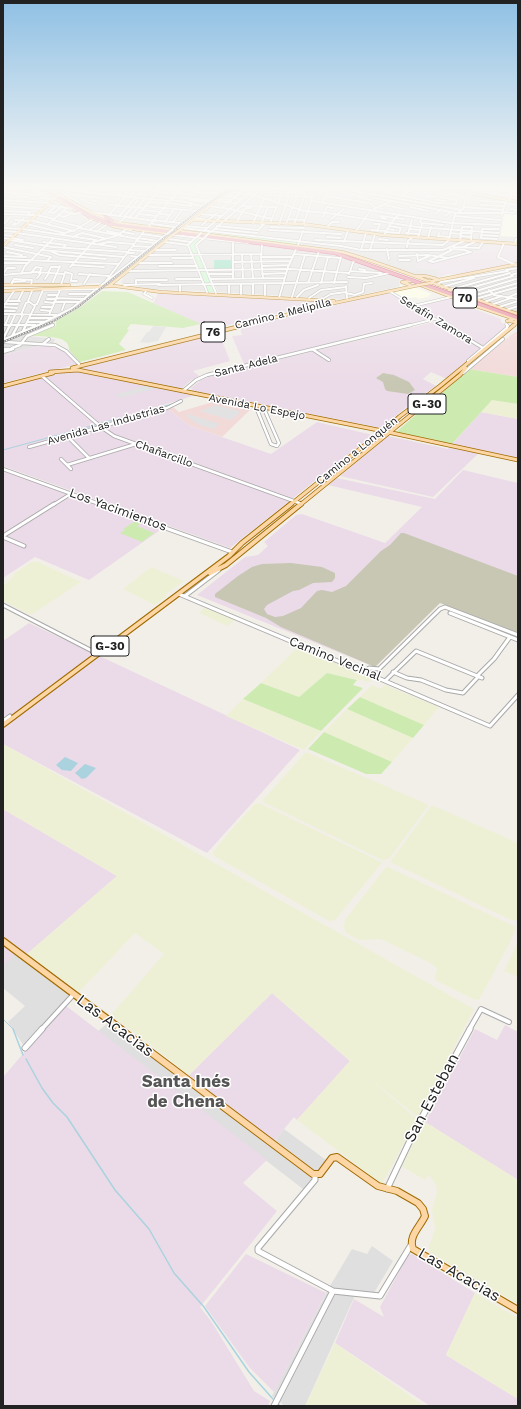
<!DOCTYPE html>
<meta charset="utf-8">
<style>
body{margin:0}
#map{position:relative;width:521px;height:1409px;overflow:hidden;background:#f2efe9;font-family:"Work Sans",sans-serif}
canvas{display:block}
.frame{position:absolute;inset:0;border:4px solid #222;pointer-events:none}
</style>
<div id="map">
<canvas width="521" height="1409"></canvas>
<div class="frame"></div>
</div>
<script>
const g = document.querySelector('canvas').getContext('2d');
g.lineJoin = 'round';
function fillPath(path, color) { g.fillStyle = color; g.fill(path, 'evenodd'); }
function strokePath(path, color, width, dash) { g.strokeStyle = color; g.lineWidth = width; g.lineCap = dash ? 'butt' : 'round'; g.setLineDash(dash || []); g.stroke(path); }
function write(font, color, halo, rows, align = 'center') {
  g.font = font + ' "Work Sans",sans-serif'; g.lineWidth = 3; g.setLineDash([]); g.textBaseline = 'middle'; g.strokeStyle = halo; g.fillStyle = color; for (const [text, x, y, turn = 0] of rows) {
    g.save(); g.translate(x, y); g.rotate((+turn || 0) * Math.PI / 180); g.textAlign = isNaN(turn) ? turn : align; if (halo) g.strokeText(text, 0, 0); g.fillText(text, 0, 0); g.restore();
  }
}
const residential = new Path2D(`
 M3,186H33L107,226L166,234L102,283L3,285Z
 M45,186H232L213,197L171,229L115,221L88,210Z
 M242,186H482L518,195V245L495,243L493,247L486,246L485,249L416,267L439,269L437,278L414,275L349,253L333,250L181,230L223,196Z
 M175,235L194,238L186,244L190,254H151Z
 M205,239L325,253L341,256L397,277L401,279L399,282L400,285L398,287L340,299L218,292L197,245Z
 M149,255H190L205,291L148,289L121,283L124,276Z
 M518,268V313L441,286L442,283Z
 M95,289L98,291L64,315L34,329L3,341V291Z
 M51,323L55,325L29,336L55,339L53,345H44L3,355V343Z
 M3,944L71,996L24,1046L8,1022L25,1006L3,988Z
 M108,1023L312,1178L303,1189L98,1031Z
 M284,1129L326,1160L317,1172L275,1140Z
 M372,1246L393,1261L374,1293L357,1291L305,1406H285L272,1396L274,1392L330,1286L352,1249L367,1254Z`);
const commercial = new Path2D(`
 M515,332H518V377L469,369Z
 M216,401L252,408L222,437L190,426L168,409L173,407L179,412Z`);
const industrial = new Path2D(`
 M420,186H428L450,190L440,197L426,194L418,199L403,196Z
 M331,189L344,191L365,200L364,201L335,197L337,194L329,193Z
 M495,243L503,244L497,254L498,258L513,264L463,274H448L437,278L439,269L416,267L419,262L434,263L485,249V246L493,247Z
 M505,244L518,245V264L500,257Z
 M389,292L433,319L244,364L232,336L242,335L240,328Z
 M158,293L326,302L211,329L153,303Z
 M447,298L501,319V322L506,325V328L482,347L461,367L447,379L431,372L423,379L436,386L415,400L381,428L193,391L191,388L201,380L211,376L442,320L439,317L433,318L414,306Z
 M219,333L230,361L193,371L199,376L190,381L181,389L81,369V367Z
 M44,345L61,349L77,364L3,383V355Z
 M69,371H74L196,395L100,424L45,377Z
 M42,377L103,428L168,409L190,426L271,454L317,422L373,435L230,548L3,466V388Z
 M481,412L518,419V460L481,451L433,497L340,476L388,436L448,449Z
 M463,470L518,483V633L440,603L375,667L197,595L245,557L258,555L268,546L264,542L296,515L302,514L385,543L422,507L328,485L337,478L435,499Z
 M3,471L163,528L89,580L35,557L3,578Z
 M29,623L300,750L207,853L3,744V641Z
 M3,809L117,876L27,954L19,951L3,965Z
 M272,993L350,1061L297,1120L294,1117L269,1147L189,1075Z
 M65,1005L267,1160L243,1183L277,1211L200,1307L211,1321L254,1391L270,1401L268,1406H3V1077Z
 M505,1025L518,1032V1180L425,1122L475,1029L497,1040Z
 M246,1254L326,1293L274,1392L249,1367L205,1306Z
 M412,1254L475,1293L446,1355L518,1399V1406H430L335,1343L354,1299L384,1317L380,1307L408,1255Z`);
const education = new Path2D(`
 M504,213L518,215V237L500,236Z
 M414,287L432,294L428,295L430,296L419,299L416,297L405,299L393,292Z`);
const construction = new Path2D(`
 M383,373L394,375L409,382L415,390L408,394L387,391L385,389L383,382L376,378Z
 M401,533H404L518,576V633L440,603L375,667L281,627L266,618L215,597V594L238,576L252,567L262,564L291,563L322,567L335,573V578L332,582L313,583L299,590L293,591L267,605L264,609L267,614L275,617L283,616L301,608L317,591L322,590L332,592L346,586L381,551L390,545Z`);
const farmland = new Path2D(`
 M492,400L518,404V419L481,412Z
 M32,562H38L81,582L31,615L3,601V586L11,579L15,573Z
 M151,567L184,581L165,595L167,596L155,605L123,589Z
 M205,607L236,619L227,626L199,613Z
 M298,647L373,678L369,682L327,673L299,697L261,683Z
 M372,685L380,689L385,685L439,707L424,725L360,697Z
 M243,699L321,731L304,750L226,716Z
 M347,709L413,738L392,762L324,732Z
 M3,744L474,1009L418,1117L364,1074L417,1119L382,1184L297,1120L350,1061L272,993L189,1075L111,1015L164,954L135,933L79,992L27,954L117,876L3,809Z
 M306,752L427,804L428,806L389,859L382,860L263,802V800Z
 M259,803L381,862V864L335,920L329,921L214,856L213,852L232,829L255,804Z
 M431,806H434L518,843V921L509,919L390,862Z
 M388,867L516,927L509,944L479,1000L473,999L437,981L435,978L437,969L432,964L381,939L359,940L346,933L344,926L345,920L385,868Z
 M518,942V977L504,971Z
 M425,1122L518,1180V1304L429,1252V1246L435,1229L432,1210L437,1192L436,1184L428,1175L425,1180L401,1166Z
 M475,1293L518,1318V1399L446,1355Z
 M335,1343L424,1406H305Z`);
const grass = new Path2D(`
 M102,291L128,292L201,324L183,328L131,324L127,329L129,330L119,344L126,350L80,362L69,350C70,334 41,337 30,336L56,326V321L82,306Z
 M469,369L518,377V404L492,400L452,444L396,432Z
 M137,520L143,522L137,526L154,533L142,542L120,533L125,530L123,529Z
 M327,673L357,680L353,685L363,688L321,731L243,699L261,683L299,697Z
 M360,697L424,725L413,738L347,709Z
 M324,732L392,762L381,774H366L308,749Z`);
const park = new Path2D(`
 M213,232L299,241L297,244H289L210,234Z
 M196,238H203L196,245L215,292H208L189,244Z`);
const pitch = new Path2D(`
 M214,260H231L232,269L214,270Z`);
const parking = new Path2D(`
 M153,326L166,327L158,341L147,343L140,342L147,332H149Z
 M145,386L157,388L120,398L116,394Z
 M216,405L239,411L240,412L233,419L230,420L200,411Z
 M188,414L220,424L213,429L197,424L186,415Z`);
const water = new Path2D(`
 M65,757L78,763L71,771L62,770L56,765Z
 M85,764L96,768L86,778L82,779L75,773Z`);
const streamFar1 = new Path2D(`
 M3,450L172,404
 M3,1019L14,1030`);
const stream = new Path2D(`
 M13,1029L23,1055
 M26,1059L42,1088L53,1103L67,1117L115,1190L149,1229L174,1273L204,1307L249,1372L273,1399
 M278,1404L280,1406`);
const minorFar4 = new Path2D(`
 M53,186L66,187
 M70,186L83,187
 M170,186H173
 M198,186L223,190
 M222,186L231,187
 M354,186L438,203L456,204L457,200L440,197
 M383,186L410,191
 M300,187H312
 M331,187L462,210
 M89,188L107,190
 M144,188L152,189
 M161,188L197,191
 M236,188L251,190
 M263,188H284
 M377,188L385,189
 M65,190L170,201
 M315,190L329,191
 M391,190L399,192
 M283,191L306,192L294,224
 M3,192L51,196
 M34,192L45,193
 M157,192L176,194
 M194,192L207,193
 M207,192L218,193
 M230,192L254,195L304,211L327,213L417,227L499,233
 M266,192H282
 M62,193L80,203
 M178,193L197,195
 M282,193L305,194
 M386,193L399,186
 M64,194L100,198
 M138,194L173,198
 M226,194L237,196
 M3,195L11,196L18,189
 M110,195L119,186
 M265,195L313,197
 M16,196L27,197L30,195
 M116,196L125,186
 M123,196L133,186
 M222,196L241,199
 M326,196L369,203L376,208
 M358,196L370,200
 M401,196L418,186
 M427,196L434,197
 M129,197L140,186
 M173,197L210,200
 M40,198L54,199
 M80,198L89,203L95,204
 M375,198L456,213
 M219,199L232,200
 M3,200L49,203
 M171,200L192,203
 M190,200L207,202
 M436,200L445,201
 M93,201H97
 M216,201L236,203
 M312,201L451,223L500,225
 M481,201L505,202
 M509,201L512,194L518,195
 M149,202L166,203
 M322,202L331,186
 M168,203L191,206
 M505,203L518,205
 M190,204L203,206
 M47,205L74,209
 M109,205L144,208
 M385,205L403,209
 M480,205L504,206
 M3,206L43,209
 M56,206L49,212L54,213L61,207
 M145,206L163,208
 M209,206L230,209L272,219
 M242,206L277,207
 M410,207L428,211
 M464,207L503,210
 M165,208L196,211
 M222,208L240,193
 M374,209L392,201
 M463,209L466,197L470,193
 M511,209L518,210
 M142,210L160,212
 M3,211L30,212L28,215
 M63,211L74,214L81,213
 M91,212L155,221
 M503,212L513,213L518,210
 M458,213H503
 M3,214L37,215L54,219
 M138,214L157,216
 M161,214L170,215
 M200,214L221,216
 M435,214L441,210
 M58,215L64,217L72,213
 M109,215L125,197
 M502,215L506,200
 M119,216L146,186
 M380,216L404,219
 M445,216L451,212
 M455,216L501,220
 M124,217L138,200
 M323,217L327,207L333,208
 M129,218L144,200
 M135,218L163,186
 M195,218L208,220
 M381,218L386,219
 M288,219L305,220
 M331,219L344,209
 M15,220L30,221
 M30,220L74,231
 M53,220L81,227
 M153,220L180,223
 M271,221L285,186
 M165,222L174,209
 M173,222L182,210
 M237,222L242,212L246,208H251
 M5,223L10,217
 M15,223L13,225L17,224L24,218
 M118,223L126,217
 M253,223L264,199
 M422,223L443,225
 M27,224L64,233
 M48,224L67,208
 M153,224L175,227
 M261,224L268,207
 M279,224L289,196
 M286,224L297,196
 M374,224H380L377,231
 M202,225L217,213
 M305,225L304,223L316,186
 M185,226L207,228
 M217,226L258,230L264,224
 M389,226L401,228L399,233
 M148,227L182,186
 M270,227L304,228
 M327,227L332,222H339
 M5,228L23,229L96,240
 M79,228L138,239
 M182,228L341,246L361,250H443L464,241
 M173,229L214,197L233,186
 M215,229L257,233
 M387,229L394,230
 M409,229L420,230
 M89,230L100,223
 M269,230L341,234
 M371,230L386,231
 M3,231L18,232
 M107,231L121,234
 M204,231L257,186
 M356,231L371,210
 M96,232L106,225
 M123,232L134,234
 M211,232L265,186
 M386,232L399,233
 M17,233L116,247
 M406,233L419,234
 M439,233L438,236L449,237
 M450,233L461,234
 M461,233H472
 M61,234L75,230L93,219
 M142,234L163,237
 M408,234L412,220
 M3,235L14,236
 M174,235L248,243
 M384,235L391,223L399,214
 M481,235L498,236
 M460,236L471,237
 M72,237L82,233L104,238
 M196,237L188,245L207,292
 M327,237L340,238
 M3,238L11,239
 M12,238L23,240L20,242
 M138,238L158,241
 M204,238L196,245L216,293
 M418,238L422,224L420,221L422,218
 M428,238L431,227
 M169,239L191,242
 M379,239L388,240
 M497,239L481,238L482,229H499
 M10,240L53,247L128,252
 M315,240L443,245L449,240L455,214L462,210
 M460,240L462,227H472L471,241
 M136,241L155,243
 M43,242L66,245L64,247
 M165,242L188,245
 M233,242V279
 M344,242L348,230
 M504,243L498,257L516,265
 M99,244L109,242L134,244
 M515,244L516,239H518
 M15,245L33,248
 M262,245L261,258L263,278
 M298,245L303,231
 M133,246L150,247
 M3,247L51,257L47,261
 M407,247L408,241L413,237
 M453,247L479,248L483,242
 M463,247L475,242
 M387,249L389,259
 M450,249L465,250L469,252
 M41,250L124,257
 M129,250L145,251
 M154,250H176
 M361,250L366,233
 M370,250L375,234
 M7,252L22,255
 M52,252L60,255L106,259
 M127,253H134
 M242,254L243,278
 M251,254L253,278
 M294,254L340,258
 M417,254L418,261L429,256
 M149,255L262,254
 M3,256L26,257
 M131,256L137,257
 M399,256L428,255L448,258
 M261,257H293
 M172,258H193
 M3,259L118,264
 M399,260H410
 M429,261L433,262L471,252
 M429,261L452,250
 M233,262L291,261
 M3,263H28
 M138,263H172
 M72,265L104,267
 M159,266H197
 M262,266L289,265
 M70,267L93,242L116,236L126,229L131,230
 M359,269L365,270
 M506,270L518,268
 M128,271L290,269L349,273
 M350,271L381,273
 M65,272L72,274L71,281H77
 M31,273L36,267L42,268L39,273
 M48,273L51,267H60
 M3,274L7,268H15
 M21,274L25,266L54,238
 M79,274L109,276
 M209,274H233
 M262,274L286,273
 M349,274L354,260
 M3,275L36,272L64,274
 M511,275L518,273
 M348,277L366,278L389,273
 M37,278L41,273
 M45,279L49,273
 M176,279H202
 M210,279L285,278
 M106,281L144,231
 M12,282L25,281
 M53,282L60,266
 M308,283L319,251
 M321,283L328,257
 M334,283L341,257
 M84,284L90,274
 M136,284V280H167
 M253,284V294
 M265,284V295
 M11,285L14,279L32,280L31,285
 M61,285L65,273
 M124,285L160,284
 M158,285L347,282
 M180,285V291
 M229,285V293
 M241,285V294
 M437,285L441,282L508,271
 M346,286L347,298
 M442,287L474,278
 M44,290L97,289
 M449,290L510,273
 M489,290L494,295L518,299
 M146,291L144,294L152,298
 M389,291L447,326
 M456,292L513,276
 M346,293L355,295L363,292L364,284L372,283
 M69,294H90
 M48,295H58
 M463,295L516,279
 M292,297L305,255
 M297,297L304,290L318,285
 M469,297L518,283
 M509,297L518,293
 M56,298L85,299
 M279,298L288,267L296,249
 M309,298L321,290L346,287
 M324,298L331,294L346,292
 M47,299H56
 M475,299L518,287
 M8,301H20
 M18,301L23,291
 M45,302L54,303
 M54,302H79
 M484,302L502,296
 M4,304H18
 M34,305L37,304L43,290
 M491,305L511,298
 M413,306L451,297
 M3,307L14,291
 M3,307L17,308
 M42,307H52
 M499,307L518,301
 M41,310L50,311
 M62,310L65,302
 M506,310L518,306
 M3,311H15
 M3,314L60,315
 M21,315L26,303L29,302
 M49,315L60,290
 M29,318H52
 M28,322H45
 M506,324L508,326
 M3,325H35
 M5,325L10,314
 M10,326L15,315
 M17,326L23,315
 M25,326L35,306L28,301L32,291
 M37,326L72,308L167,234
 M51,326L53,325
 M407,326L435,319`);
const minorFar3 = new Path2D(`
 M3,325H35
 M445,325L483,348
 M23,331L26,325
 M12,336L18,325
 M3,339L10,325
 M3,340L39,325
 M5,342L55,345L66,351L79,364
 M43,344L49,339
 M12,348L20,345L27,336L53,325
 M3,349H13L3,352
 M312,349L329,360
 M468,361L507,328V325
 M463,373L503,339
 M42,376L101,427L114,436L302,504
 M183,391L196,380L207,375L411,325
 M256,407L271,444L277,446L279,443L265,411L266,409
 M67,436L89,458
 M29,447L167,408L181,401
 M61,459L71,469
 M67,465L136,444
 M3,469L102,505
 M53,505L72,493`);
const minorFar2 = new Path2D(`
 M99,504L232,552
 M3,536L54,504
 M3,537L24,546
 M179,594L385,681L416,651L482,678
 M185,596L219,570
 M3,605L98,654
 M450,613L518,640
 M365,672L369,668L379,669L440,609L445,607L518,635
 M393,672L407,678L421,680L446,690L463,693L479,676
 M477,676L494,659L510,637
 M385,681L490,726L518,695
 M3,721L10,716`);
const minorFar1 = new Path2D(`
 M41,1030L74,994
 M469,1030L481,1009L509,1022`);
const minor = new Path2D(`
 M25,1048L42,1029
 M315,1175V1180L258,1248V1251L333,1291L380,1296L411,1245
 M387,1189L415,1130L470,1029
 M274,1406L333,1291`);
const majorFar4 = new Path2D(`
 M34,186L75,210
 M44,186L88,211L118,223L342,252C402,269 459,294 518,314
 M432,186L518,202
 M3,188L39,190
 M54,191H62L67,186
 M89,217L116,227L165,233
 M192,220L304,224
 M303,224L383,235L518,244
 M180,230L222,196L241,186
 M3,246L55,198
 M414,276H425L437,279
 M428,282L518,264
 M418,284L470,304L518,320
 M3,285H69
 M410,285L402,282L411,281
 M109,286L174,234
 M3,291L115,286L161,292L334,301
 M513,319L507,321L518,322
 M241,326L325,305L419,285
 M513,326L518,322`);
const majorFar3 = new Path2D(`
 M72,368L245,325
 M50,372L78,370L383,431L518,460
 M3,386L53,373
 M290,505L366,444L376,439L399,417L440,386L514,325
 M300,505L460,375L466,368`);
const majorFar2 = new Path2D(`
 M210,573L226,565L301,504
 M3,725L229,556L242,543L291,504`);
const majorFar1 = new Path2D(`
 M3,941L122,1030`);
const major = new Path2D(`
 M120,1029L313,1174H320L332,1158L337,1157L378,1186L397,1191L418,1203L423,1209L425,1216C420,1227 408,1236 413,1249L518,1310`);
const highway = new Path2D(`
 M37,186L89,216L109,224L335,253L518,318
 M105,217L113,222`);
const rail = new Path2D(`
 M3,342L52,322L78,307L199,210L222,194L237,186`);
const minorBridge = new Path2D(`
 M167,234L173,229
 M197,237L201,233
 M204,238L209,233`);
const majorBridge = new Path2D(`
 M41,190H50
 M55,198L58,195
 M174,234L180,230
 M419,285L431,283`);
const farStreetnames = [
 ["Camino a Melipilla",283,314,-14],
 ["Serafín Zamora",436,320,31],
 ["Santa Adela",246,366,-14],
 ["Avenida Lo Espejo",257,407,11],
 ["Avenida Las Industrias",106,425,-16],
 ["Camino a Lonquén",357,451,-39],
 ["Chañarcillo",164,454,20]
];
const shields = [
 [465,298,24],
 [213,332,24],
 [427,404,38],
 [110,646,38]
];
const shieldNames = [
 ["70",465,298],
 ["76",213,332],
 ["G-30",427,404],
 ["G-30",110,646]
];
const streetNames = [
 ["Los Yacimientos",118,510,20],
 ["Camino Vecinal",335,659,22]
];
const nearStreetnames = [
 ["Las Acacias",115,1026,37],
 ["San Esteban",432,1098,-62],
 ["Las Acacias",459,1275,30]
];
const nearNeighbourhoodnames = [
 ["Santa Inés",186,1082],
 ["de Chena",186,1102]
];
fillPath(residential, '#e0dfdf');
fillPath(commercial, '#f2dad9');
fillPath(industrial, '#ebdbe8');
fillPath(education, '#ffffe5');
fillPath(construction, '#c7c7b4');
fillPath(farmland, '#eef0d5');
fillPath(grass, '#cdebb0');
fillPath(park, '#c8facc');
fillPath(pitch, '#88e0be');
fillPath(parking, '#e2e2e2');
fillPath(water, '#aad3df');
strokePath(streamFar1, '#aad3df', 1);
strokePath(stream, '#aad3df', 1.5);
strokePath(minorFar4, '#a9a9a9', 3);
strokePath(minorFar3, '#a9a9a9', 4);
strokePath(minorFar2, '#a9a9a9', 5);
strokePath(minorFar1, '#a9a9a9', 6);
strokePath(minor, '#a9a9a9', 7);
strokePath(majorFar4, '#a06b00', 3.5);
strokePath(majorFar3, '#a06b00', 4.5);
strokePath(majorFar2, '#a06b00', 6);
strokePath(majorFar1, '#a06b00', 8);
strokePath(major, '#a06b00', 8);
strokePath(highway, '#dc2a67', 4);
strokePath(minorFar4, '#fff', 2);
strokePath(minorFar3, '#fff', 2.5);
strokePath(minorFar2, '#fff', 3);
strokePath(minorFar1, '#fff', 4);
strokePath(minor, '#fff', 5);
strokePath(majorFar4, '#fcd6a4', 2.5);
strokePath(majorFar3, '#fcd6a4', 3);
strokePath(majorFar2, '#fcd6a4', 4);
strokePath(majorFar1, '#fcd6a4', 5.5);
strokePath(major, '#fcd6a4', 6);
strokePath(highway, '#e892a2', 3);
strokePath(rail, '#707070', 2);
strokePath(rail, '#fff', 1, [1.5]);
strokePath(minorBridge, '#a9a9a9', 3, []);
strokePath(majorBridge, '#a06b00', 3.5, []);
strokePath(minorBridge, '#fff', 2);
strokePath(majorBridge, '#fcd6a4', 2.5);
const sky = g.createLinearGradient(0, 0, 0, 383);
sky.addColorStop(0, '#8fc0e4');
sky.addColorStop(0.49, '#f9f8f5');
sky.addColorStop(1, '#f9f8f500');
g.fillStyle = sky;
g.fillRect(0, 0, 521, 383);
write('11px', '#222', '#fff', farStreetnames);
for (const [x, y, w] of shields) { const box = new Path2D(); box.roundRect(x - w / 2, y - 10, w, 20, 3); g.fillStyle = '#fff'; g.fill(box); strokePath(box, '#222', 1); }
write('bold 12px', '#222', null, shieldNames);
write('13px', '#222', '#fff', streetNames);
write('16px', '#222', '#fff', nearStreetnames);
write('bold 17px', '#555', '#fff', nearNeighbourhoodnames);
</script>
